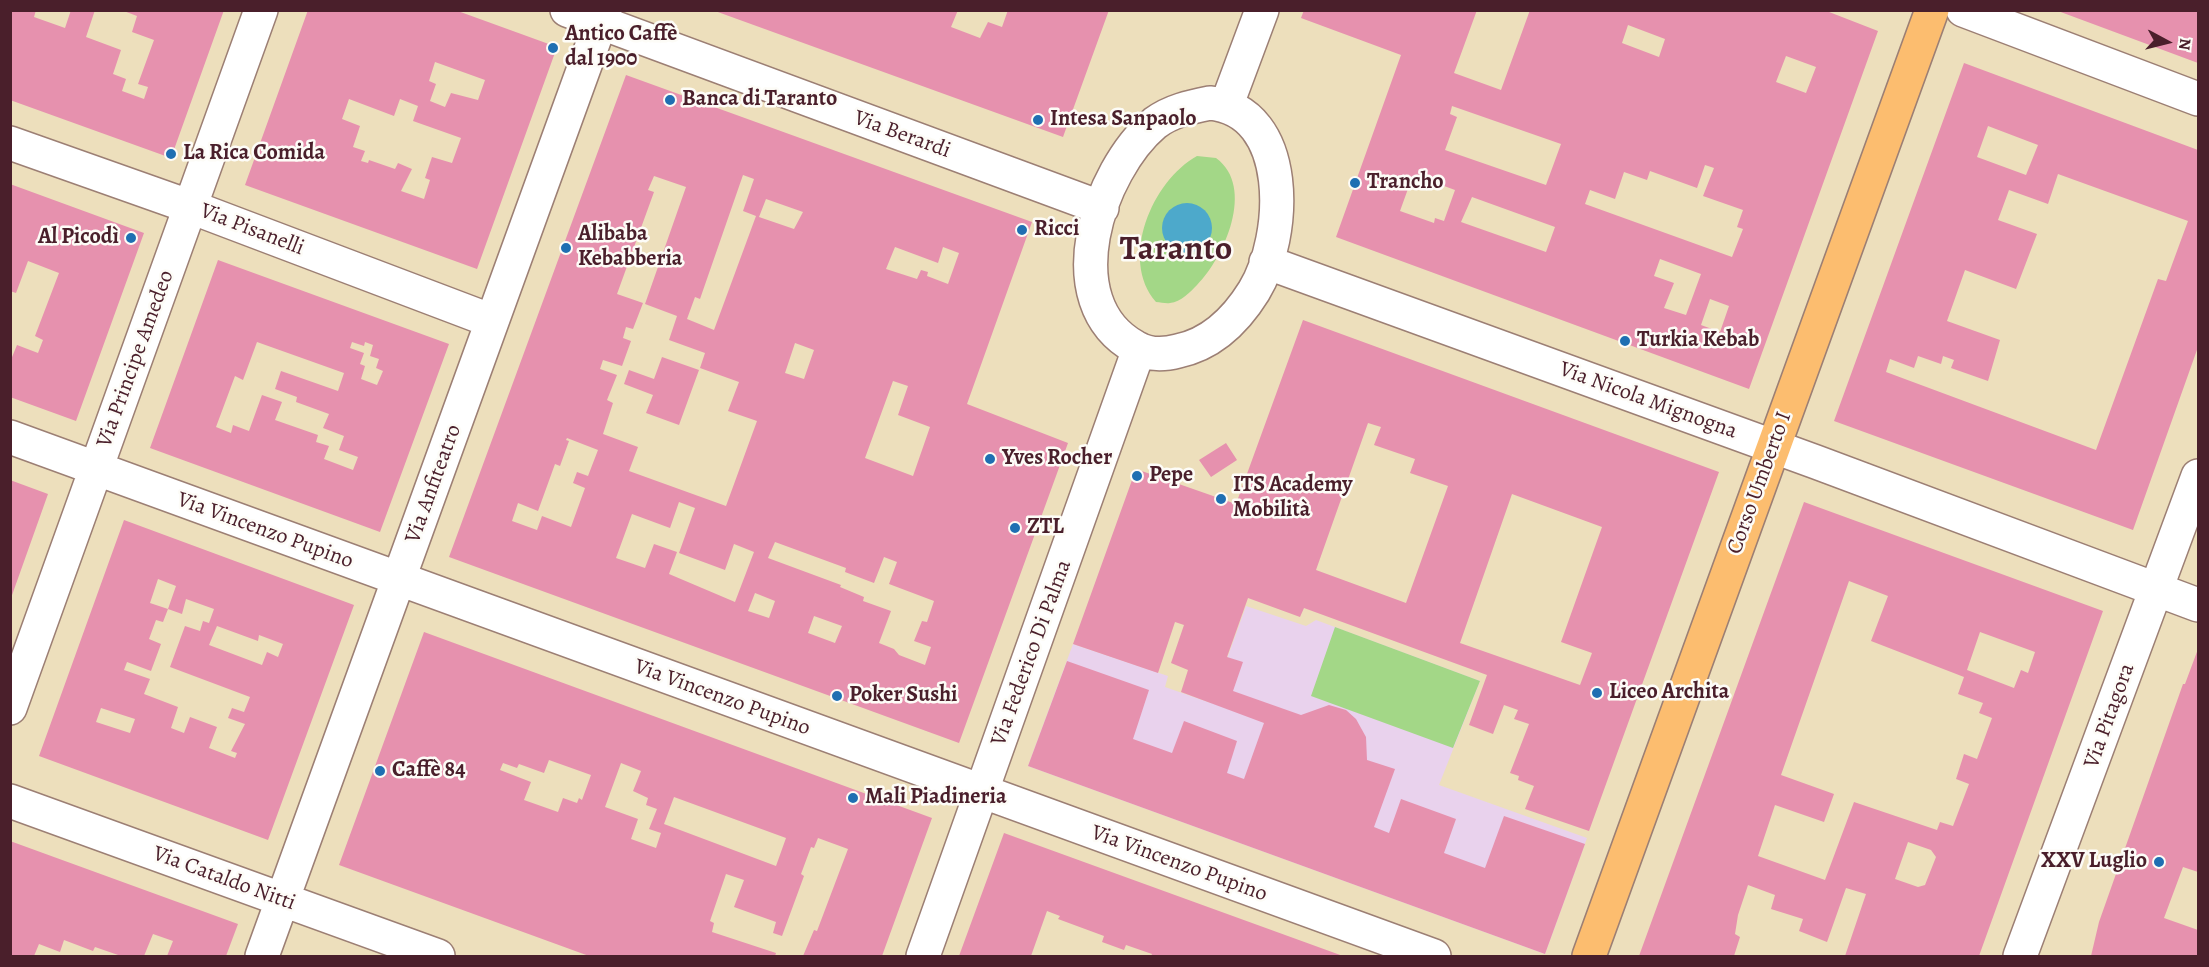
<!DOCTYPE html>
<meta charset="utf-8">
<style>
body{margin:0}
#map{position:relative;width:2209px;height:967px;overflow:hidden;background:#eddfbc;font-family:Alegreya,serif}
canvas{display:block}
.frame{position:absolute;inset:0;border:12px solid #4a1f2b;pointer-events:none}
.north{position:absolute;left:2137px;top:12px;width:60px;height:60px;-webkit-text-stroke:4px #fdfcf7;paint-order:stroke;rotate:97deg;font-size:16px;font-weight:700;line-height:24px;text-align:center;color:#4a1f2b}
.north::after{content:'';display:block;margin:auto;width:21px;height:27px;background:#4a1f2b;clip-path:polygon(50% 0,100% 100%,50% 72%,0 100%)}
</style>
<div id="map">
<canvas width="2209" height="967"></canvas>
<div class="frame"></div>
<div class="north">N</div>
</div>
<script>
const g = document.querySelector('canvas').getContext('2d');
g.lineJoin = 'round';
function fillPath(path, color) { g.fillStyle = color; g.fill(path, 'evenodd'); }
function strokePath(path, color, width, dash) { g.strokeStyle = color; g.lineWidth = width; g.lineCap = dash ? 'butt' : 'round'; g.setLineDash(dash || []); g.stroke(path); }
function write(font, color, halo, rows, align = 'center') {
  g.font = font + ' Alegreya,serif'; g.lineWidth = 5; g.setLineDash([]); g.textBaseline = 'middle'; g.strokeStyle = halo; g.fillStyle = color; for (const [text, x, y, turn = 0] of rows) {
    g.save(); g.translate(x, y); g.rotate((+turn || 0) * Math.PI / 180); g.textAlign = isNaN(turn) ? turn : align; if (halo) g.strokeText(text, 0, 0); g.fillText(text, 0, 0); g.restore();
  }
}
const built = new Path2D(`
 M1246,606L1306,626L1316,620L1480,681L1439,785L1587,838L1545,954L1028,766L1073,644L1168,676L1165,687L1211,703Z`);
const green = new Path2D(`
 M1197,156L1216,158C1256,187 1224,258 1197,285C1190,292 1181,302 1170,303C1166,304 1161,302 1156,302C1119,259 1152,181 1197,156Z
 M1335,627L1480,681L1453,748L1311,696Z`);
const water = new Path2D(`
 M1162 228a25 25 0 1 1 50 0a25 25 0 1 1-50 0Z`);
const building = new Path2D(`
 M10,10H36L34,17L65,28L71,10H95L86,37L121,50L113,74L126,79L122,91L144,99L148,87L138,84L154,40L132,32L137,16L121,10H224L171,158L10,100Z
 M308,10H455L557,47L477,269L245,185ZM435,62L485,80L478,100L451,93L445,107L430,101L436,84L429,81ZM349,99L394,116L400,99L418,106L413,121L461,138L452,163L432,157L425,178L430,180L424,199L401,191L412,169L398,163L395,169L369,160L368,163L361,161L365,151L353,147L360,126L342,119Z
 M958,10L951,27L980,38L988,22L1002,27L1008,10H1109L1063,137L715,11Z
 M1304,10H1477L1454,73L1501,90L1530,10H1824L1878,31L1749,389L1336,237L1401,55L1301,18ZM1628,25L1665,39L1659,57L1622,43ZM1786,56L1816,67L1806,93L1776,82ZM1452,106L1561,144L1546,185L1445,150L1457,117L1450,114ZM1705,165L1714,168L1703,196L1743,210L1737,227L1743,229L1732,257L1585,204L1590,190L1615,199L1624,172L1647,180L1650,171L1697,188ZM1425,179L1455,190L1444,221L1435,218L1434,223L1400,211L1409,186L1421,190ZM1472,197L1555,227L1546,252L1461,222ZM1660,259L1701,274L1686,315L1664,308L1674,283L1654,276ZM1710,299L1729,306L1720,332L1701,325Z
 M2198,10V63L2058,11V10Z
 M1964,63L2198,150V347L2133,530L1834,421ZM1988,126L2038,145L2026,175L1977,157ZM2058,174L2188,221L2166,281L2158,279L2096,450L1886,372L1890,359L1914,368L1918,356L1941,364L1943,356L1954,360L1951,368L1988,381L2000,340L1947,321L1965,270L2016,289L2037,234L1998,220L2009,190L2048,204Z
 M626,75L1032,222L967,404L1068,443L959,743L449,557ZM743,175L754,179L743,211L756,216L714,330L687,319L695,297L700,299ZM654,176L686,187L645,304L677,316L669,340L705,353L700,368L739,382L728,411L757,421L726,506L629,471L638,447L603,434L613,403L607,400L617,375L600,369L603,360L622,366L631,341L623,338L626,327L633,329L643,303L617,294L654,192L648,190ZM766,199L803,212L794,229L759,217ZM895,247L938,263L943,247L959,253L948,284L927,276L928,272L921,270L917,279L886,269ZM795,343L814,350L804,379L785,373ZM893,381L908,386L898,415L930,427L913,476L865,458ZM567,438L598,450L588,476L577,472L573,483L585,488L571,527L542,516L537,530L512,521L518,503L538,511L555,464L560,466L569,441L566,440ZM679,502L695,508L679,553L725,570L734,544L754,552L735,602L669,574L677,552L654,544L645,568L616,558L632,514L670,528ZM775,542L846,568L845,572L874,583L884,557L897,562L889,584L934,601L927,622L922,621L914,641L931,647L925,665L899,655L894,649L879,643L891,611L863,601L864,597L840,587L841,585L768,558ZM755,593L775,601L769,618L748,611ZM814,616L842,626L835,643L808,633Z
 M10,184L144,233L76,421L10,397V362L17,345L38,353L43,340L35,336L59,273L28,261L16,293L10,291Z
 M218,260L449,344L380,532L150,448ZM257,342L344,373L338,391L281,371L275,389L297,397L296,402L329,414L323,428L344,436L339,450L358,457L353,470L324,459L329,446L316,442L318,435L275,420L282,402L262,395L249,431L233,425L231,433L216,427L235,376L243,380ZM352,342L364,346L365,342L373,345L370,356L379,359L376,368L383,371L377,385L361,379L365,366L360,364L364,353L350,348Z
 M1303,320L1719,472L1589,831L1525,809L1534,786L1518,780L1519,776L1510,773L1529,724L1514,719L1518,710L1504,705L1493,734L1469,725L1487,675L1304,608L1300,617L1248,598L1227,657L1243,662L1233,691L1301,715L1329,705L1346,710L1356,719L1366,737L1367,760L1395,769L1374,827L1389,833L1401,799L1456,819L1444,853L1485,868L1504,816L1585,844L1545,954L1028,766L1067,661L1149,690L1133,739L1172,753L1184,721L1237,741L1227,773L1244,779L1264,723L1181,692L1188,670L1171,663L1184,625L1175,622L1158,673L1073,644L1136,469L1236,504ZM1368,423L1381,427L1374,445L1415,459L1410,473L1448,486L1406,603L1316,570ZM1512,494L1602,527L1561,642L1592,653L1580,685L1460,643Z
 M662,357L699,370L679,425L646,413L653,395L624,384L629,370L654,379Z
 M1226,443L1237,460L1211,477L1199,460Z
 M10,480L48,494L11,598H10Z
 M1804,502L2103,611L1979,956H1845L1866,894L1846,888L1827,942L1799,931L1803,919L1771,909L1775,895L1748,885L1738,915L1735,934L1740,937L1734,956H1639ZM1849,581L1888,596L1871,641L1964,677L1958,694L1983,703L1979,713L1992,718L1977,759L1964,754L1956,779L1969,784L1953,826L1940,822L1937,830L1854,802L1825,880L1758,856L1775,805L1824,822L1834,794L1781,775ZM1980,632L2035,652L2028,673L2021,670L2014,688L1967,670ZM1908,842L1931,850L1936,857L1925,885L1918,887L1895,879Z
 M124,520L354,605L268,840L39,756ZM158,579L176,586L168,609L182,614L186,599L214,609L209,623L203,621L200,631L185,626L170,667L250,697L244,712L232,708L228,718L245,724L231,751L237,753L235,758L209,748L217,727L190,717L184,733L171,728L178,707L144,694L150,679L124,670L127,662L151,671L161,644L149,639L156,620L163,622L168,609L150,603ZM217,626L258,641L259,635L283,644L278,657L267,652L262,665L209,645ZM101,708L135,719L130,733L96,722Z
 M424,632L932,818L882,956H803L814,930L817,931L848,849L818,838L814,848L811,847L801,874L804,876L782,936L773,933L776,922L734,907L744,880L726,874L710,921L714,923L712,932L776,953L775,956H589L339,865ZM549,760L591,775L582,800L579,798L577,803L563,798L558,812L524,800L531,782L500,770L503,763L517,768L519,764L544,773ZM621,763L641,771L633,791L648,798L646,805L657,809L649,829L661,833L656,848L631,839L638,819L605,807ZM674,797L786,838L776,866L664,824Z
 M2198,649V872L2183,867L2164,918L2198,930V956H2091L2099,922L2183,684H2185Z
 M1004,833L1343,956H1151L1152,954L1126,945L1124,950L1102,942L1104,936L1058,919L1060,916L1047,911L1031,956H959Z
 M10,841L238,924L226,956H167L173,941L153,934L144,956H121L95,947L93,951L64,940L60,952L39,944L34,956H10Z`);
const minor = new Path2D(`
 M567,10L1102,208
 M1963,10L2198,99
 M1210,103C1293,111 1287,237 1254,291C1236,320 1212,344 1178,351C1163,355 1148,355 1135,347C1054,302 1098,171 1155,123C1171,111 1190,107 1210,103Z
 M1227,104L1262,10
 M10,143L191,207L492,321
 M1266,262L1816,462L2198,605
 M10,437L1434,956
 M10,708L261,10
 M10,801L438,956
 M262,956L605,10
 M923,956L1139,349
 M2020,956L2198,476`);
const major = new Path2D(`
 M1589,956L1932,10`);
const markers = [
 [553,48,6,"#1f6fb2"],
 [670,100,6,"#1f6fb2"],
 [1038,120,6,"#1f6fb2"],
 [171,154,6,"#1f6fb2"],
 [1355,183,6,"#1f6fb2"],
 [1022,230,6,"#1f6fb2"],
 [131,238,6,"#1f6fb2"],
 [566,248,6,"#1f6fb2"],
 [1625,341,6,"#1f6fb2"],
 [990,459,6,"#1f6fb2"],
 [1137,476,6,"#1f6fb2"],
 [1221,499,6,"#1f6fb2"],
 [1015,528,6,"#1f6fb2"],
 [1597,693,6,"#1f6fb2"],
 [837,696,6,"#1f6fb2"],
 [380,771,6,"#1f6fb2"],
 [853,798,6,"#1f6fb2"],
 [2159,862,6,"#1f6fb2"]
];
const poiNames = [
 ["Antico Caffè",565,35],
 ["dal 1900",565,60],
 ["Banca di Taranto",682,100],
 ["Intesa Sanpaolo",1050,120],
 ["La Rica Comida",183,154],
 ["Trancho",1367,183],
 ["Ricci",1034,230],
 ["Alibaba",578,235],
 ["Kebabberia",578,260],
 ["Al Picodì",119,238,"right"],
 ["Turkia Kebab",1637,341],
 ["Yves Rocher",1002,459],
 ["Pepe",1149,476],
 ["ITS Academy",1233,486],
 ["Mobilità",1233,511],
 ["ZTL",1027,528],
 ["Liceo Archita",1609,693],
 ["Poker Sushi",849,696],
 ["Caffè 84",392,771],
 ["Mali Piadineria",865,798],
 ["XXV Luglio",2147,862,"right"]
];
const streetNames = [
 ["Via Berardi",902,135,20],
 ["Via Pisanelli",252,230,21],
 ["Via Principe Amedeo",136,359,-70],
 ["Via Nicola Mignogna",1648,401,20],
 ["Corso Umberto I",1760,483,-70],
 ["Via Anfiteatro",434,484,-70],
 ["Via Vincenzo Pupino",265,531,20],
 ["Via Federico Di Palma",1032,653,-70],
 ["Via Vincenzo Pupino",722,698,20],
 ["Via Pitagora",2110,716,-70],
 ["Via Vincenzo Pupino",1179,864,20],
 ["Via Cataldo Nitti",224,879,20]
];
const townNames = [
 ["Taranto",1176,251]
];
fillPath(built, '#e9d2ed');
fillPath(green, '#a3d787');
fillPath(water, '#4da9cb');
fillPath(building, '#e691ae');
strokePath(minor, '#9c7f74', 36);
strokePath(major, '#9c7f74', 36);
strokePath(minor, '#fff', 33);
strokePath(major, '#fcbd6f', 33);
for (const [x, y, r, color] of markers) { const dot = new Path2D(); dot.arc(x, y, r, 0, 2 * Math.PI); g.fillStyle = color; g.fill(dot); strokePath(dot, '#fdfcf7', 2); }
write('bold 22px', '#4a1f2b', '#fdfcf7', poiNames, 'left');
write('22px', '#4a1f2b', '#fdfcf7', streetNames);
write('bold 34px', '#4a1f2b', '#fdfcf7', townNames);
</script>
